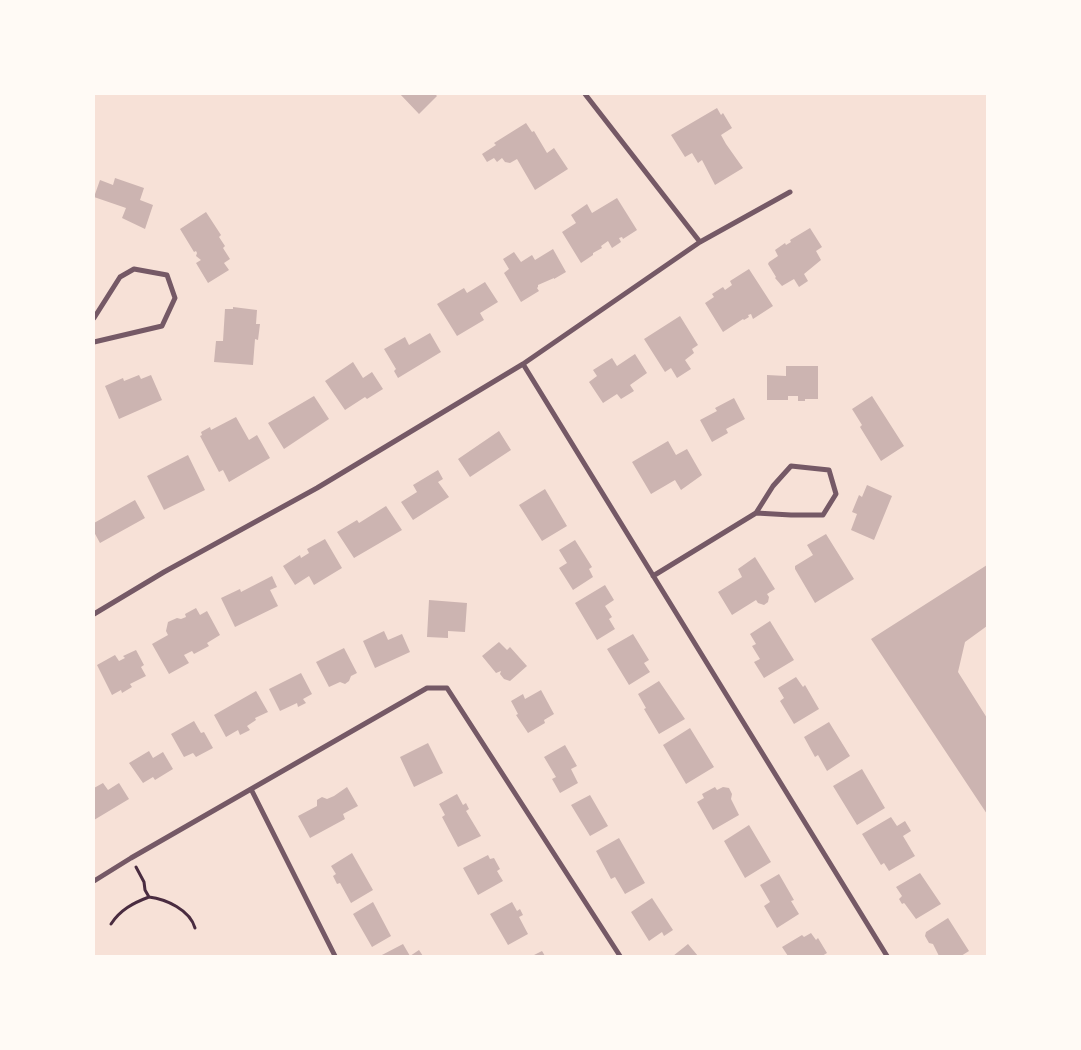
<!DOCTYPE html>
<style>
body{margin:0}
#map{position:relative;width:1081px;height:1050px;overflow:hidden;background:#f7e1d7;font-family:Raleway,sans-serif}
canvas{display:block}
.frame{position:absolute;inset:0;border:95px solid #fffaf5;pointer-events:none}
</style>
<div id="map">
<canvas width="1081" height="1050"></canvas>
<div class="frame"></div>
</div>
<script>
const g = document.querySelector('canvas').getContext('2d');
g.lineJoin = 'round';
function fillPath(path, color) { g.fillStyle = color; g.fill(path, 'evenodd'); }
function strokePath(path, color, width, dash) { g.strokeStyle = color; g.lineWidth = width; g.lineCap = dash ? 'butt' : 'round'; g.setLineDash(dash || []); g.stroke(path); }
const building = new Path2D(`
 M400,94H435L437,96L419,114Z
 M717,108L721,115L723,113L732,128L721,135L726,144L743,168L715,185L702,160L698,163L692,153L685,157L671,135Z
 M526,123L532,132L534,131L547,153L554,148L568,169L535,190L517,159L510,163L505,162L502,158L497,162L494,158L487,162L482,154L496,145L494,143Z
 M115,178L144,188L140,200L153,205L145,229L122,218L126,208L94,197L100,180L113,185Z
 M617,198L637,230L623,239L622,237L619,238L621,242L612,248L608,241L601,246L602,248L593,253V255L581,263L562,232L576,223L571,215L587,204L592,213Z
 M206,212L221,235L219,237L225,246L223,248L230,259L224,263L229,270L208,283L196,263L201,260L196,256L197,253L196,251L194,252L180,229Z
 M810,228L822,247L816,251L821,260L804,274L808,281L799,287L794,279L782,286L775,278L776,277L768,264L769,262L778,256L775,250L785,243L786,245L791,242L790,240Z
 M553,249L566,272L554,279V278L538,285V287L537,288L539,291L521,302L504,273L509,269L503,259L514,252L521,262L532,255L535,260Z
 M749,269L773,306L753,319L751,314L748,315L749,317L744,320L743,319L723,332L705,303L714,297L712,294L723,287L725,290L732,285L730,281Z
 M485,282L498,302L480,313L484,320L457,336L437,304L464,288L467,293Z
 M233,307L257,310L256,324H260L258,340L255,339L253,365L214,362L216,341H223L225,309H233Z
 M680,316L698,345L692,349L694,353L685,360L691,369L677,378L671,368L665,372L644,339Z
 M430,333L441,352L398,378L394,371L396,369L384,349L405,337L409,345Z
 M635,354L647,373L630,385L634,391L621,399L617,394L603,403L589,382L597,376L593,370L612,358L617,366Z
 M353,362L363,378L372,372L383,389L367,399L365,397L345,410L325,381Z
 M786,366H818V399H805V401H798V396H788V400H767V375L786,376Z
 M139,375L141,379L151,375L162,400L119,419L105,386L123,378L124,381Z
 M314,396L329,419L284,449L268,423Z
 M872,396L904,446L881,461L860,427L862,425L852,409Z
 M734,398L745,419L726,429L728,433L712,442L700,420L717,411L715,408Z
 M236,417L249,440L257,435L270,458L229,482L223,470L219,472L200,436L202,435L201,432L210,427L211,430Z
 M499,431L511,450L470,477L458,459Z
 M668,441L676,455L687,449L702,475L681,490L675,480L651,494L632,462Z
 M188,455L205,490L164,510L147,476Z
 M438,470L443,479L438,482L449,497L413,520L401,502L417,492L413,485Z
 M867,485L892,496L874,540L851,530L857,514L852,512L859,495L862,497Z
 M545,489L567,526L542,541L519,505Z
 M135,500L145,518L100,543L94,532V523Z
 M386,506L402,530L354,558L337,532L357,520L359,523Z
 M826,534L854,579L815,603L795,569V566L813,555L807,545Z
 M325,539L342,568L314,585L309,576L295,585L283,566L300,555L301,558L309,553L307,549Z
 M575,540L592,567L589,569L593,577L573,590L559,568L567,563L559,550Z
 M755,557L775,589L767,594L769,597L768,602L764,605L758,603L756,600L732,615L718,592L742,577L738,569Z
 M987,565V626L965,642L958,672L987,718V814L871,639Z
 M272,576L277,587L270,590L278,606L235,627L221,598L240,589L241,592Z
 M605,585L614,600L605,606L612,617L609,619L615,629L597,640L575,603Z
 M429,600L467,603L465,632L448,631V638L427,637Z
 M196,608L200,615L207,611L220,635L207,643L209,646L194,654L192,651L184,655L189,663L169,674L152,644L168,635L166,631L168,622L177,618L181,619L186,617L185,614Z
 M770,621L794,660L764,678L754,662L760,659L752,646L756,644L750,634Z
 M384,631L388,640L402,634L410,652L375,668L363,641Z
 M633,634L649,660L644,663L650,672L629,685L607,649Z
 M499,642L507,650L510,647L527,666L510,681L504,679L500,674L501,671L496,673L482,656Z
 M344,648L357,673L351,676L349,681L345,684L340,682L329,687L316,662Z
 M136,650L144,665L141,667L146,676L130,684L132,687L122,693L121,690L112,695L97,665L115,655L119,661L125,658L123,656Z
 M301,673L312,694L303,699L306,703L298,707L297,703L280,711L269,689Z
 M796,677L803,687L805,685L819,709L794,724L780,701L784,698L778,688Z
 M659,681L685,719L659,734L644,709L646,708L638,694Z
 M541,690L554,714L544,720L545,723L528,733L516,715L518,714L511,701L523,694L525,699Z
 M256,691L268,712L255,718L256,720L247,726L250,730L240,735L238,730L226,737L214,715Z
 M194,721L201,733L204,732L213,748L196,757L193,753L184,757L171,734Z
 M829,722L850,756L827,771L818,755L815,757L804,737Z
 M690,728L714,767L686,784L663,745Z
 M428,743L443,773L414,787L400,757Z
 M565,745L577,766L571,769L578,783L560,793L552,779L556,777L544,757Z
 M149,751L153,758L163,752L173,769L155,780L153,777L143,783L129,763Z
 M862,769L885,808L857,825L833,786Z
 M103,783L108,790L119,783L129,799L94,820V788Z
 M347,787L358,806L343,814L345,819L310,838L298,816L317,806V800L322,797L327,799L334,796Z
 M715,787L717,790L723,787L729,788L732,794L731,799L739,815L713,830L697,802L704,798L702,794Z
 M457,794L463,805L466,803L469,809L466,811L481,836L458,847L442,817L445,815L439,804Z
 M590,795L608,826L590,836L571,805Z
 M891,817L897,826L905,821L911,831L903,836L915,856L889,871L884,863L881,865L862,834Z
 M749,825L771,862L745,878L724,841Z
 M619,838L645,883L625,894L615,877L611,879L596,851Z
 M352,853L373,890L351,903L340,883L337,884L333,876L336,874L331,866Z
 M488,855L490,859L494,858L500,869L497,871L503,881L478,895L463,868Z
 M920,873L941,904L916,919L905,904L904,903L902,904L899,899L902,896L896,887Z
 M779,874L794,900L791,901L799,914L777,928L764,906L770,902L760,885Z
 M652,898L673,930L664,936L662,932L649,941L631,912Z
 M373,902L391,936L372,947L353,914Z
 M512,902L517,911L520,909L523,915L519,917L528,934L508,945L490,914Z
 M948,918L969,951L961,956H939L933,944L929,943L925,936L926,932Z
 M811,933L816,940L818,938L827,953L822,956H788L782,947L802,935L804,937Z
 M403,944L410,956L419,950L423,956H380Z
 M688,944L698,956H673Z
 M542,951L545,956H532Z`);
const path = new Path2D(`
 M136,867L144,882L145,890L149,897C166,899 190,910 195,928
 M111,924C120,910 133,903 149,897`);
const minor = new Path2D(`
 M585,94L700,242
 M94,318L120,277L134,269L167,275L175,298L162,326L94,342
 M523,364L887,956
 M653,576L756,513L791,515H823L836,494L829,470L791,466L773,486L756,513
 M94,614L164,572L317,488L523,364L700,242L790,192
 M251,789L335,956
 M94,881L131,858L427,688H447L620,956`);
fillPath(building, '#ccb4b1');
strokePath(path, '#4a2c40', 3);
strokePath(minor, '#755966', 5);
</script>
